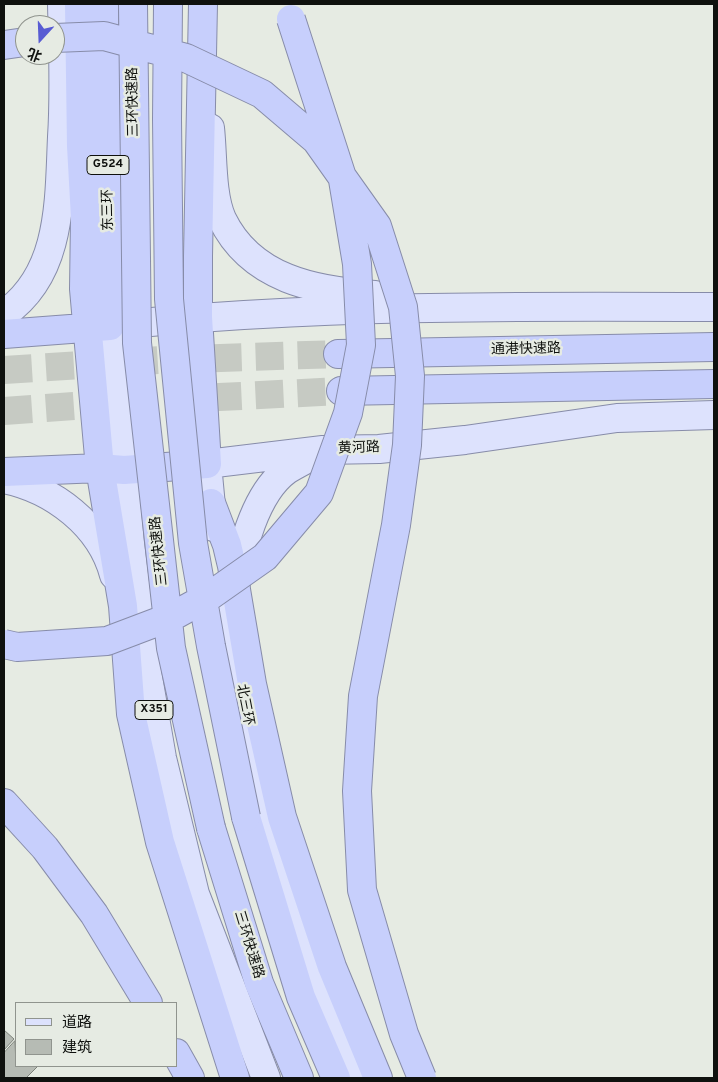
<!DOCTYPE html>
<meta charset="utf-8">
<style>
body{margin:0}
#map{position:relative;width:718px;height:1082px;overflow:hidden;background:#e6ebe3;font-family:Overpass,"Noto Sans SC",sans-serif}
canvas{display:block}
.frame{position:absolute;inset:0;border:5px solid #0f110e;pointer-events:none}
.legend{position:absolute;left:15px;top:1002px;width:162px;height:65px;box-sizing:border-box;background:#e6ebe3;border:1px solid #90948e;margin:0;padding:6px 9px;list-style:none;font-size:15px;color:#0f110e}
.legend li{display:flex;align-items:center;gap:10px;height:25px}
.legend b{width:25px;border:1px solid #90948e}
.north{position:absolute;left:15px;top:15px;width:50px;height:50px;box-sizing:border-box;background:#e6ebe3;border:1px solid #90948e;border-radius:50%;rotate:200deg;font-size:14px;font-weight:700;line-height:20px;text-align:center;color:#0f110e}
.north::after{content:'';display:block;margin:auto;width:18px;height:22px;background:#585cd3;clip-path:polygon(50% 0,100% 100%,50% 72%,0 100%)}
</style>
<div id="map">
<canvas width="718" height="1082"></canvas>
<div class="frame"></div>
<ul class="legend">
<li><b style="height:6px;background:#dde2fd"></b>道路</li>
<li><b style="height:14px;background:#b6bbb4"></b>建筑</li>
</ul>
<div class="north">北</div>
</div>
<script>
const g = document.querySelector('canvas').getContext('2d');
g.lineJoin = 'round';
function fillPath(path, color) { g.fillStyle = color; g.fill(path, 'evenodd'); }
function strokePath(path, color, width, dash) { g.strokeStyle = color; g.lineWidth = width; g.lineCap = dash ? 'butt' : 'round'; g.setLineDash(dash || []); g.stroke(path); }
function write(font, color, halo, rows, align = 'center') {
  g.font = font + ' Overpass,"Noto Sans SC",sans-serif'; g.lineWidth = 5; g.setLineDash([]); g.textBaseline = 'middle'; g.strokeStyle = halo; g.fillStyle = color; for (const [text, x, y, turn = 0] of rows) {
    g.save(); g.translate(x, y); g.rotate((+turn || 0) * Math.PI / 180); g.textAlign = isNaN(turn) ? turn : align; if (halo) g.strokeText(text, 0, 0); g.fillText(text, 0, 0); g.restore();
  }
}
const building = new Path2D(`
 M4,1030L14,1039L4,1050Z
 M15,1041L16,1066H38L26,1078H4V1053Z`);
const highwayTunnel = new Path2D(`
 M4,370L160,360L338,354
 M4,411L159,400L341,391`);
const primary = new Path2D(`
 M210,128C213,154 211,195 222,219C251,279 315,291 375,295
 M4,314C62,274 59,201 62,137C65,93 63,48 62,4
 M4,479C53,489 101,525 114,575
 M213,527L207,464L323,450L379,449L465,440L617,418L714,415
 M235,587C241,551 255,493 287,470C295,465 305,460 314,455
 M223,594C250,760 292,922 356,1078
 M266,1078L195,894L162,758L144,654L130,543L110,326C310,305 513,306 714,307`);
const highway = new Path2D(`
 M79,4L81,146L85,218L84,289L100,468L123,606L131,714L160,842L235,1078
 M4,45L25,42
 M4,334L110,326L104,4
 M338,354L714,347
 M341,391L714,384
 M4,472L100,468L124,470L207,464L198,317V256L203,4
 M211,503L227,545L232,566L252,684L282,817L332,967L378,1078
 M4,803L45,848L94,914L148,1003
 M246,817L301,997L336,1078
 M211,828L259,983L299,1078
 M176,1053L190,1078`);
const highwayBridge = new Path2D(`
 M133,4L137,343L171,648L211,828
 M168,4L167,119L169,299L193,543L211,646L246,817
 M55,38L104,36L186,58L262,94L316,140L377,226L403,307L410,376L407,445L396,525L363,696L357,791L362,890L404,1034L422,1078
 M4,644L17,647L107,641L173,616L211,595L265,557L319,493L348,413L361,345L357,264L343,180L291,19`);
const shields = [
 [108,165,42],
 [154,710,38]
];
const shieldNames = [
 ["G524",108,165],
 ["X351",154,710]
];
const streetNames = [
 ["三环快速路",134,102,-91],
 ["东三环",109,210,-91],
 ["通港快速路",526,350,-1],
 ["黄河路",359,449,-2],
 ["三环快速路",160,551,-96],
 ["北三环",244,705,79],
 ["三环快速路",248,945,73]
];
fillPath(building, '#b6bbb4');
strokePath(building, '#7d827b', 1);
strokePath(highwayTunnel, '#c6cac3', 28, [28, 14]);
strokePath(primary, '#878ca9', 30);
strokePath(highway, '#878ca9', 30);
strokePath(primary, '#dde2fd', 28);
strokePath(highway, '#c7cffc', 28);
strokePath(highwayBridge, '#878ca9', 30, []);
strokePath(highwayBridge, '#c7cffc', 28);
for (const [x, y, w] of shields) { const box = new Path2D(); box.roundRect(x - w / 2, y - 9.5, w, 19, 4); g.fillStyle = '#e6ebe3'; g.fill(box); strokePath(box, '#0f110e', 1); }
write('bold 12px', '#0f110e', null, shieldNames);
write('14px', '#0f110e', '#e6ebe3', streetNames);
</script>
